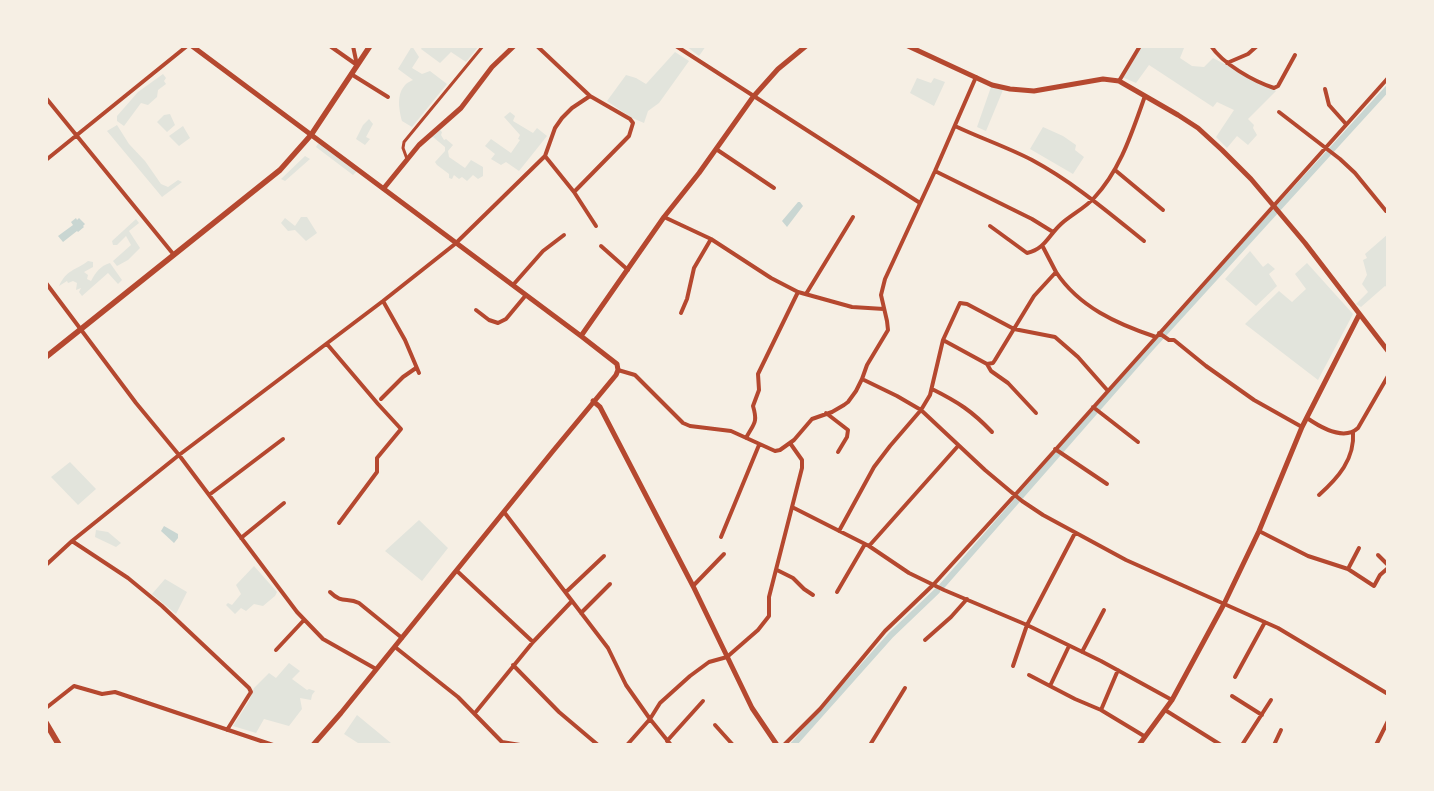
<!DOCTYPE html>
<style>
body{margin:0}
#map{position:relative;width:1434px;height:791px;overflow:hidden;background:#f6efe4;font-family:"Public Sans",sans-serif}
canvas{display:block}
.frame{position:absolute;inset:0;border:48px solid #f6efe4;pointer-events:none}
</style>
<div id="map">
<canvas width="1434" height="791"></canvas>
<div class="frame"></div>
</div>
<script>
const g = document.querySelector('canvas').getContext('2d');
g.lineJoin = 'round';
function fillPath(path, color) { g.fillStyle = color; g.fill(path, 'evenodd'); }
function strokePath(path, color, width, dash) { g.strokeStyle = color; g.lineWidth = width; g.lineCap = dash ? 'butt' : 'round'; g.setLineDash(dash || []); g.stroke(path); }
const green = new Path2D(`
 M412,46L419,57L412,68L422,74L430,71L447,84L412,127L402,121C399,109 396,94 406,84C408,82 411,81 413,80L398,69Z
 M423,46H479L466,62L451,52L440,63L421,49Z
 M686,46H706L699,56Z
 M1142,46H1181L1184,48L1180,58L1192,66L1204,67L1213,58L1276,91L1248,119L1254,125L1253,128L1257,135L1248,145L1237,136L1227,148L1216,137L1234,110L1217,102L1213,107L1149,65L1136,83L1122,77Z
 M675,52L689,61L659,103L648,111L644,123L630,117L607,101L626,75L636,78L646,84Z
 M163,74L166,78L164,81L166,84L158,90L157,97L148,105L141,103L124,126L117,121V116L138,92Z
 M917,78L931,83L934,78L945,82L934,106L910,93Z
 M991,87L1003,90L986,131L977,127Z
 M510,112L515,116L513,121L533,133L537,128L547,136L519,171L506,162L501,165L491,159L495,154L485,146L491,139L511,153L520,140L518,139L520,135L504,117Z
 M170,114L175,125L167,132L157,122L164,115Z
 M369,119L373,124L366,137L370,139L365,145L356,139L363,125Z
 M117,125L129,144L145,161L161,184L168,187L178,180L182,182L162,197L107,131Z
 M183,126L190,138L179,146L169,136Z
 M1043,127L1063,136L1076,145L1075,150L1084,157L1073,174L1030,149Z
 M439,129L442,132L441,135L444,140L446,139L453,145L448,151L449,157L465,168L471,160L483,167V176L478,179L473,175L467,181L462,177L459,179L454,175L452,179L449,178V174L437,165L435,162L445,151V147L433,137L430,138Z
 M319,142L357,171L353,175L316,147Z
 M305,156L310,159L285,181L281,179Z
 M301,217H307L317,233L306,241L295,230L288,231L281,223L285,218L295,226Z
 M136,219L139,223L129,231L140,248L128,260L117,266L113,261L131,245L126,236L117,245H113L112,241Z
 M1388,234V288L1385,286L1361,307L1356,304L1368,292L1362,284L1367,275L1363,260L1367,258L1365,254Z
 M1250,251L1263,267L1268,263L1275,269L1269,274L1277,286L1256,306L1225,279Z
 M88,261L93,262V267L84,272L88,275L87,279L91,281C96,272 100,266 110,263L122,280L118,284L108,273L82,296L79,292L81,288L76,290L77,283L73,281L68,283L67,281L59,286C67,269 75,271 88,261Z
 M1307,263L1353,314L1318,380L1245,324L1279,291L1292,302L1306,289L1295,274Z
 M70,462L96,489L78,505L51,477Z
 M419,520L448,548L422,581L385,551Z
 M96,530L108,532L121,543L116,547L95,537Z
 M254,566L277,592L275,596L263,606L254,604L246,611L241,608L235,614L226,605L228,603L232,605L241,594L236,585Z
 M165,579L187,592L176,614L152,594Z
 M289,663L300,671L292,679L307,690L309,689L315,691L312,695L311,700L300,698L302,709L289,726L264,719L256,733L233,726L249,701L254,688L269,673L276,678Z
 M357,715L391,743L390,745H361L344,734Z`);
const water = new Path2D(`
 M798,202H800L803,206L787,227L782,221Z
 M76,218L77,220L79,218L85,224L83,226L84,227L78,232L77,231L63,242L58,236L73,225L71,222Z
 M164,526L178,534V538L174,543L161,531Z`);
const canal = new Path2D(`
 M942,586L1150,349L1388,88
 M793,745L891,635L937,591`);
const pedestrian = new Path2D(`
 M407,159L403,148L404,142L483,46`);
const minor = new Path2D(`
 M330,46L357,65
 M353,46L357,65
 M537,46L590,96L630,119L633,123L629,136L574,192
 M676,46L920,203
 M1211,46C1223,64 1253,81 1274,88L1278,86L1295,55
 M1227,63L1248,54L1257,46
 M351,74L388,97
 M1119,81L1140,46
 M1325,89L1329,105L1346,124
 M46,98L174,255
 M1279,112L1340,159L1355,173L1386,211
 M955,126C980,138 1007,147 1032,160C1073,182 1108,212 1144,241
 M716,149L774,188
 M545,156L574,192L596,226
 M46,160L187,46
 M1115,170L1163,210
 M935,171L1032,219L1053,232
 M664,217L711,239L771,278L798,292L852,307L884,309
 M990,226L1027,253C1045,249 1048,236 1061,224C1071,215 1085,208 1094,198C1121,169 1132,132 1145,96
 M601,246L628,270
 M1056,272C1079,307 1117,324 1156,337
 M46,283L136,403L179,455L297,612L323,639L376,669
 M513,285L543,251L564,235
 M806,294L853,217
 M383,301L405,340L419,373
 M476,310L489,320L498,323L506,319L526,295
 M681,313L687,299L694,268L711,239
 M1159,333L1169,340H1174L1206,366L1254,400L1302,427
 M943,340L987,364L991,371L1008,383L1036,413
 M327,344L378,404L401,429L377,458V472L339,523
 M987,364L993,363L995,360L1034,296L1056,272L1043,247
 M618,370L635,375L683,423L690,426L731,431L775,451L780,450L794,440L812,419L832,412L844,405L848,402L856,391L862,379L867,365L888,330L887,321L881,295L885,279L935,171L976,77
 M862,379L897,396L921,410L985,470L1022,501L1043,515L1126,560L1278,628L1388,694
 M932,389C958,402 972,411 992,432
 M381,399L403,377L416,368
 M1093,407L1138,442
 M826,413L848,430L847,437L838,452
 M1307,418C1320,427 1344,441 1358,428L1388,376
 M746,438C754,423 758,423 753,406L759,390L758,374L798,292
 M1055,449L1107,484
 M209,495L283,439
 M1319,495C1338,478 1355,459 1353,432
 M792,507L869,546L909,573L944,590L1027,625L1101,661L1172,700
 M504,512L608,648L626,685L650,719L671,745
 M839,531L874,467L890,446L921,410L930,395L943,340L960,303L967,304L1014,329L1055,337L1078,357L1108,391
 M1259,531L1308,556L1348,569L1374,586L1380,575L1388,568
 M721,537L759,445
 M241,538L284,503
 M72,541L128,578L162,606L249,688L251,692L249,695L227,730
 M869,546L958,446
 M1378,555L1388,565
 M46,565L72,541L179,455L383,301L455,244L545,156L555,128L562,118L572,108L590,96
 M1348,569L1359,548
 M777,570L793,578L804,589L813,595
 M457,571L533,642
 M693,586L724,554
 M330,592C342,604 347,597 359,603L402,638
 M566,592L604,556
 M837,592L865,544
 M581,613L610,584
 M925,640L951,617L967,599
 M395,647L458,697L502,742L520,745
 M276,650L304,620
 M1082,652L1104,610
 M513,665L559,712L598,745
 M1013,666L1027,625L1075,533
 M1029,675L1050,686L1069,646
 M1235,677L1265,622
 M1050,686L1075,699L1101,710L1144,736
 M1232,696L1262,715
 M46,708L74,686L102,694L115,692L273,745
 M1101,710L1118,670
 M1165,710L1221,745
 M475,713L533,642L572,601
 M715,725L733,745
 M667,741L703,701
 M627,745L650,719L660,703L690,676L709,662L727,657L758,630L769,616V597L802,468V460L790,443
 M784,745L820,709L885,631L933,585L1015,495L1388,78
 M870,745L905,688
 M1242,745L1271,700
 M1274,745L1281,730
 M1376,745L1388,721`);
const tertiary = new Path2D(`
 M192,46L581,336L617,364L618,370L616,375L553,451L341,713L313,745
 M908,46L992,85L1010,89L1034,91L1103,79L1119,81L1178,115L1198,128L1222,150L1251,179L1305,243L1388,351
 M384,188L419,145L461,108L492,67L514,46
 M581,336L664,217L699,173L753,97L778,69L806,46
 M593,401L600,407L693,586L752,708L777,745
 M1139,745L1172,700L1224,604L1259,531L1302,427L1359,315`);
const secondary = new Path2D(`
 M46,357L280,170L311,135L370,46`);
const primary = new Path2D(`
 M46,723L59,745`);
fillPath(green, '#e2e4dc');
fillPath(water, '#c9d6d2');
strokePath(canal, '#c9d6d2', 6);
strokePath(pedestrian, '#b5482f', 3);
strokePath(minor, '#b5482f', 4);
strokePath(tertiary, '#b5482f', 5);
strokePath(secondary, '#b5482f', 5.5);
strokePath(primary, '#b5482f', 6);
</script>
